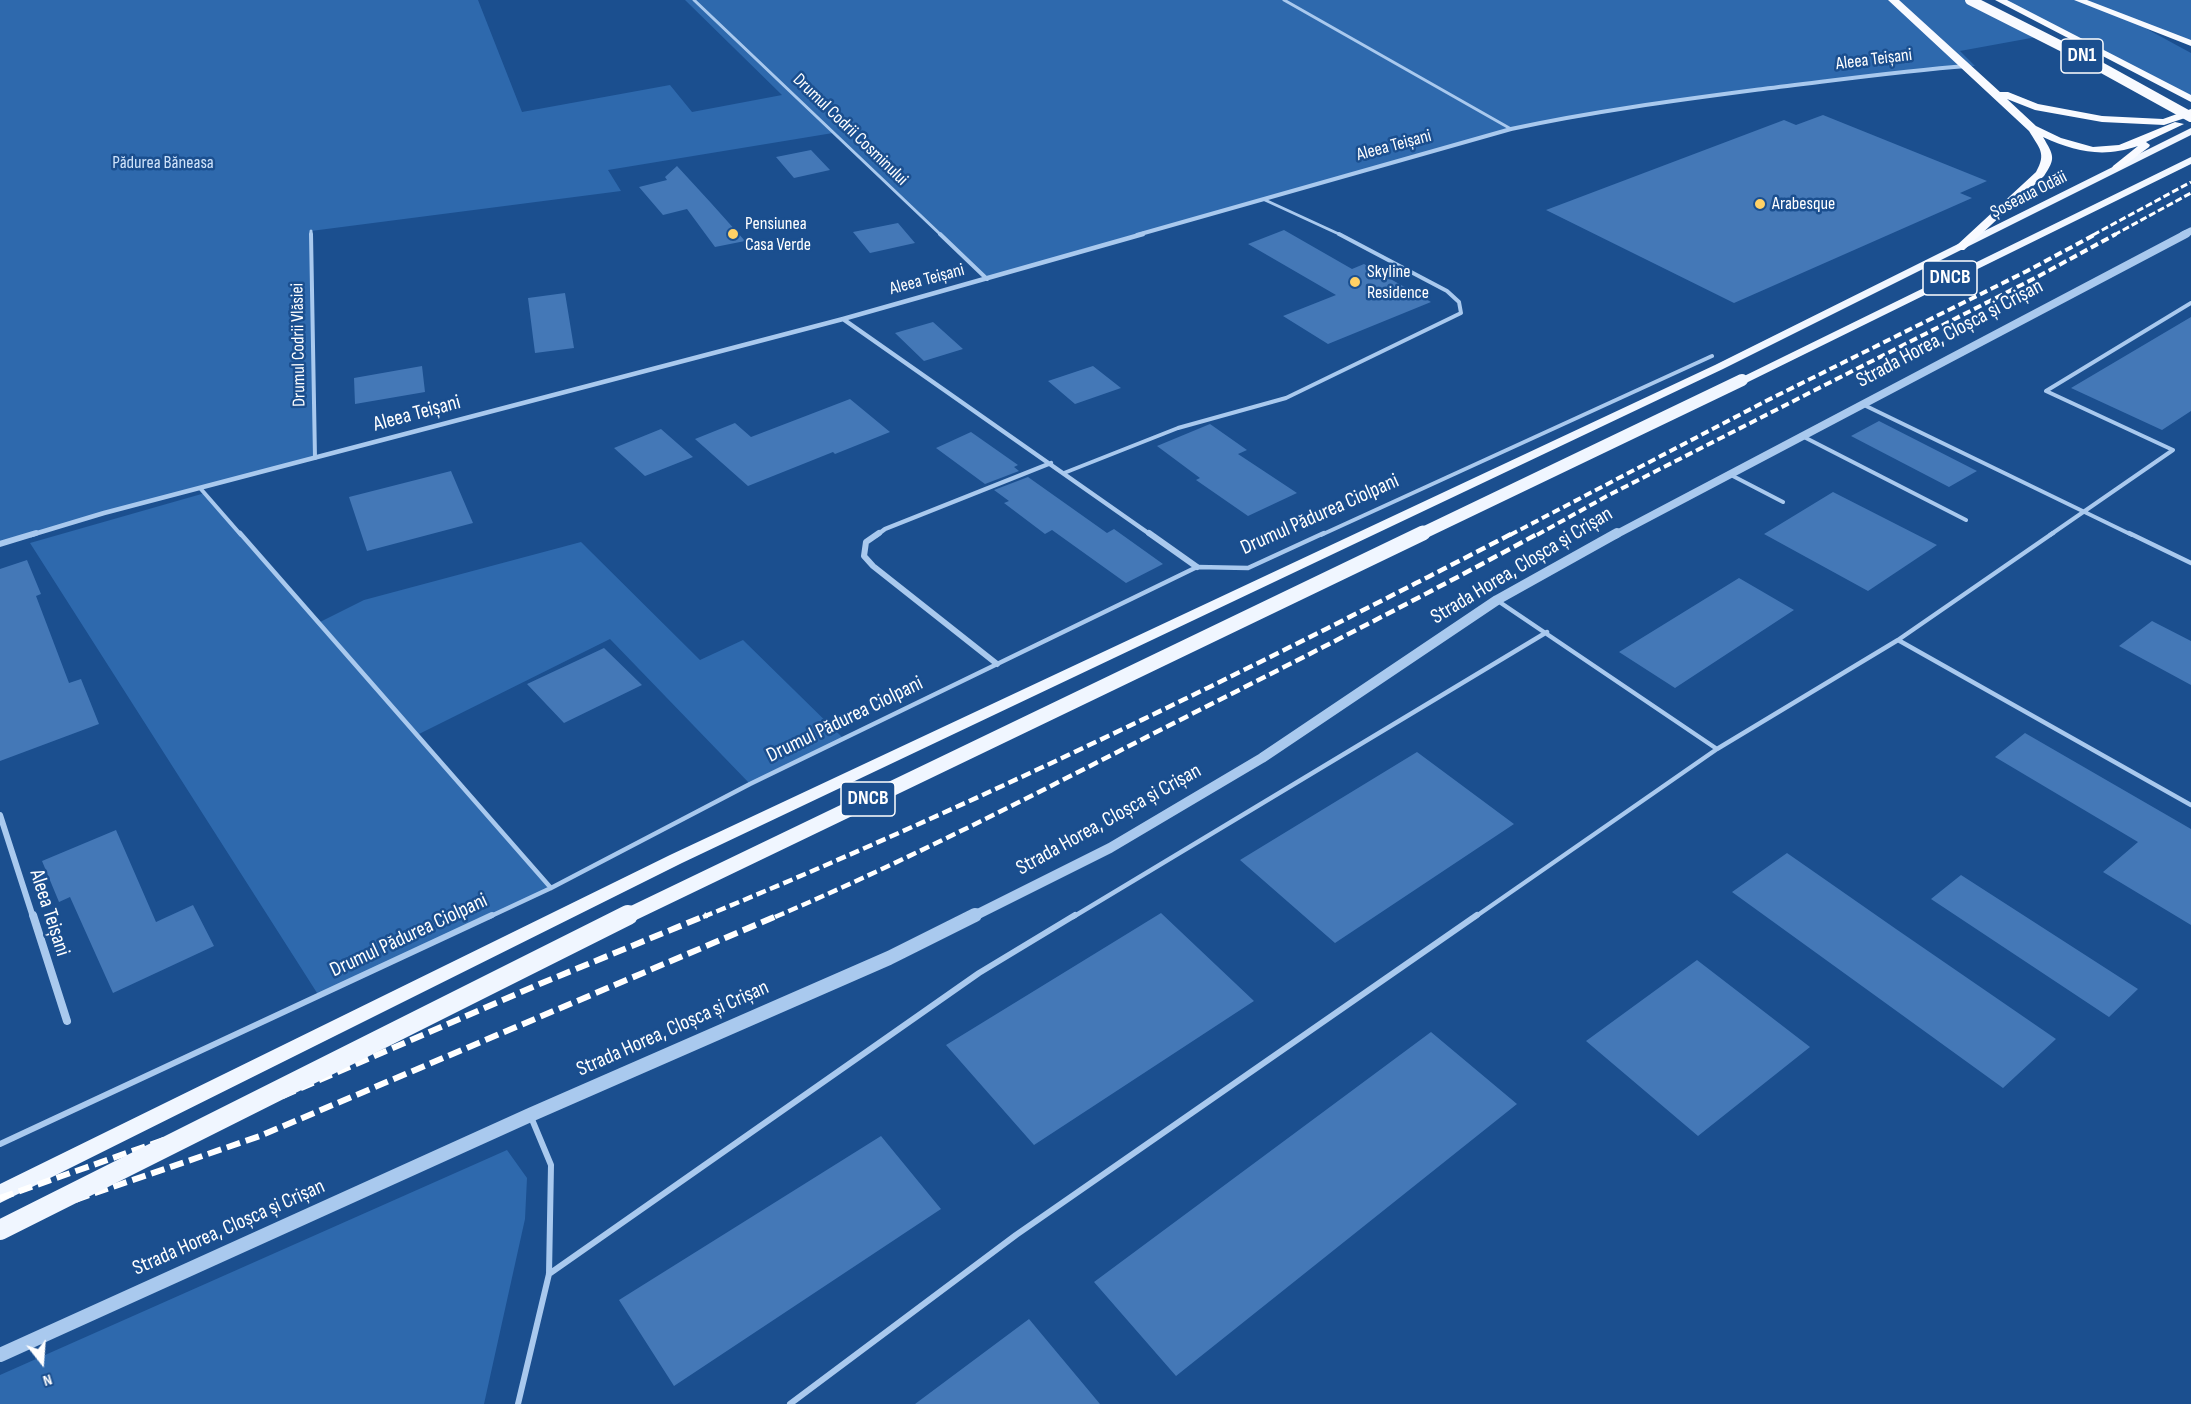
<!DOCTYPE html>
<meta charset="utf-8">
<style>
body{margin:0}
#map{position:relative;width:2191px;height:1404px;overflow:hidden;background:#1b4f8f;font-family:"Sofia Sans Condensed",sans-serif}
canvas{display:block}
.north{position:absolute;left:12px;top:1332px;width:60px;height:60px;-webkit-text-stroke:4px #1b4f8f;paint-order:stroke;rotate:163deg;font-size:16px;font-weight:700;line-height:24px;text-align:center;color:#fff}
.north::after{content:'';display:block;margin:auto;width:21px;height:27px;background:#fff;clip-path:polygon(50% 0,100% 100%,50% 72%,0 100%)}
</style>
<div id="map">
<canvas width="2191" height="1404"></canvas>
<div class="north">N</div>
</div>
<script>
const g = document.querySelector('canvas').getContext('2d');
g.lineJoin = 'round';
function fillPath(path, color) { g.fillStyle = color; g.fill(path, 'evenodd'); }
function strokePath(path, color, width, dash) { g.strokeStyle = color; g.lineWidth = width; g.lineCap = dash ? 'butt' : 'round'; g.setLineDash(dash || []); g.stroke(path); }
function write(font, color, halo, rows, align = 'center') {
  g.font = font + ' "Sofia Sans Condensed",sans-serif'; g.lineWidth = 5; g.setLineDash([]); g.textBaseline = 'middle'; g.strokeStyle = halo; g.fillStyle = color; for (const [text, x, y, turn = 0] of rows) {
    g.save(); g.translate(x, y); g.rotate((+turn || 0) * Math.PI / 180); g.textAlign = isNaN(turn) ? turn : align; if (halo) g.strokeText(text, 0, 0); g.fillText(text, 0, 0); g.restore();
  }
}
const green = new Path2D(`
 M0,0H478L522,112L670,85L692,112L782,95L685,0H1970L2042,36L1960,51L1975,66L1932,68L1689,99L1511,129L987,279L833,133L608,170L621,191L311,231L315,458L104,513L0,544Z
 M2000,0H2191V43L2145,28L2191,53V99Z
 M205,493L320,622L364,600L581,542L700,660L743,640L844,739L750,784L610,639L419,734L551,888L319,996L30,543Z
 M507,1150L527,1178L525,1219L484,1404H0V1375Z`);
const building = new Path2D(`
 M1823,115L1987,181L1960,193L1972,198L1734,303L1546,210L1784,120L1796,125Z
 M811,150L830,170L794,178L776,157Z
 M677,166L711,203L745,241L715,247L687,209L663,215L639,187L667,180L665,177Z
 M898,223L915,243L870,253L853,232Z
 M1284,230L1352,269L1364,264L1431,302L1328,344L1283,316L1336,295L1248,244Z
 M565,293L574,348L535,353L528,298Z
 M2191,317V411L2162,430L2071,388Z
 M933,322L963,349L924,361L895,333Z
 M422,366L425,392L355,404L354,378Z
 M1093,366L1121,388L1075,404L1048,381Z
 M850,399L890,432L835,454L833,452L748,486L695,439L735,423L751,437Z
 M1879,421L1977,471L1949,487L1851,436Z
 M1210,424L1247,450L1238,454L1297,493L1248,516L1196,480L1200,478L1157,446Z
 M661,429L693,457L645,476L614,448Z
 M971,432L1018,465L1014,467L1019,471L985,484L936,448Z
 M451,471L473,523L367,551L349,497Z
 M1028,477L1107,533L1114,529L1163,564L1126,583L1052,530L1045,534L1004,503L1009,501L994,490Z
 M1833,492L1937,545L1868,591L1764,534Z
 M27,560L41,594L36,596L69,683L81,679L99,724L0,761V569Z
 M1739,578L1794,610L1675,688L1619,652Z
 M2152,621L2191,641V685L2119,646Z
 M604,648L642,685L564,723L527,684Z
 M2025,733L2191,829V925L2103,872L2138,842L1995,757Z
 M1417,752L1514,824L1335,943L1240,860Z
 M116,830L156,922L193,905L214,946L113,993L70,897L59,902L42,861Z
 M1787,853L1896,929L2056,1039L2003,1088L1732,892Z
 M1961,875L2138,989L2109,1017L1931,899Z
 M1161,913L1254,1001L1034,1145L946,1045Z
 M1697,960L1810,1047L1698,1136L1586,1041Z
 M1431,1032L1517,1104L1176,1376L1094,1282Z
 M881,1136L941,1209L674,1386L619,1300Z
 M1029,1319L1100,1404H915Z`);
const serviceFar3 = new Path2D(`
 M694,0L941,235
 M1284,0L1511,129
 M1265,200L1341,235
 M311,231V235`);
const serviceFar2 = new Path2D(`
 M311,234L315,458
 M940,234L987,279
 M1864,405L2132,535
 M1802,436L1966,520
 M1064,473L1178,428L1286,398L1461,313L1459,302L1447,291L1339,234
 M1729,474L1783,502
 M200,488L241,535
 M1321,535L1712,356
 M2050,535L2173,450L2046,391L2191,303`);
const serviceFar1 = new Path2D(`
 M240,533L551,888
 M2129,533L2191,563
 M1498,601L1717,749
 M1898,640L2191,805
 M489,917L551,888L750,784L1197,567L1248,568L1324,533
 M1073,917L1547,632
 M1475,917L1717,749L1898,640L2053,533`);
const service = new Path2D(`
 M0,1144L492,915
 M549,1274L979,973L1075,915
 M518,1404L549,1274L551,1165L531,1117
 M790,1404L1016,1235L1477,915`);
const minorFar3 = new Path2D(`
 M1137,235L1511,129C1594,111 1679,100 1763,89C1831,81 1899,71 1967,66`);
const minorFar2 = new Path2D(`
 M843,319L1151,535
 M31,535L104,513L843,319L1143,234
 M877,535L885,529L1051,463`);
const minorFar1 = new Path2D(`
 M879,533L866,542L864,556L873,566L997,664
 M1149,533L1197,567
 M0,544L36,533
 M0,815L33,917`);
const minor = new Path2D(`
 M33,915L67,1021`);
const tertiaryFar3 = new Path2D(`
 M2183,235L2191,231`);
const tertiaryFar2 = new Path2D(`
 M1615,535L2186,234`);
const tertiaryFar1 = new Path2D(`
 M972,917L1110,848L1262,758L1497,600L1617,533`);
const tertiary = new Path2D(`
 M0,1355L530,1115L889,958L975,915`);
const primary = new Path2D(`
 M2191,128V135L1723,369L682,863L0,1203V1184L670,855L1715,365Z
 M2191,157V164L1746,383H1738L1736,380Z`);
const trunk = new Path2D(`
 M1888,0H1899L2000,92H2008L2038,104L2102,116L2163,119L2191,109V116L2164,125L2102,122L2035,110L2007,99L2036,126L2061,138L2093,147L2119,145L2175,122L2184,124L2146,142L2150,145L2149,147L2117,171L2112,168L2113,166L2138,146C2103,158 2076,152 2043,137C2054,156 2056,158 2044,176L1964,250H1956V246L2036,172C2047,153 2039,148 2029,131Z
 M1995,0H2007L2191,95V102Z
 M2074,0H2087L2191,40V46Z`);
const railFar3 = new Path2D(`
 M2093,235L2191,182
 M2114,235L2191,193`);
const railFar2 = new Path2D(`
 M1510,535L1766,401L2027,271L2096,234
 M1537,535L1607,496L2039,276L2116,234`);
const railFar1 = new Path2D(`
 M703,917C980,803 1248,671 1513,533
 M775,917C911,859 1043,790 1174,723C1296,661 1419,599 1539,533`);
const rail = new Path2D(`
 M0,1198L262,1105L542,983L707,915
 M0,1226L260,1136L779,915`);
const primaryBridgeFar2 = new Path2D(`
 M1419,535L1742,380`);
const primaryBridgeFar1 = new Path2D(`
 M625,917L1423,533`);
const primaryBridge = new Path2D(`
 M0,1230L628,915`);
const trunkBridge = new Path2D(`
 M1970,0L2077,54L2191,117`);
const markers = [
 [1760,204,6,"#ffd166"],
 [733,234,6,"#ffd166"],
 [1355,282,6,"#ffd166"]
];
const farStreetnames = [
 ["Aleea Teișani",1874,60,-7],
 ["Drumul Codrii Cosminului",850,130,44],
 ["Aleea Teișani",1394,146,-15],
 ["Șoseaua Odăii",2029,195,-27],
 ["Aleea Teișani",927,280,-15],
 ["Drumul Codrii Vlăsiei",299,345,-91]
];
const farParknames = [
 ["Pădurea Băneasa",163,163]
];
const farPoinames = [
 ["Arabesque",1772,204],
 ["Pensiunea",745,224],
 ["Casa Verde",745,245],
 ["Skyline",1367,272],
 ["Residence",1367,293]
];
const shields = [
 [2082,56,42],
 [1950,278,54],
 [868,799,54]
];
const shieldNames = [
 ["DN1",2082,56],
 ["DNCB",1950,278],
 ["DNCB",868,799]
];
const streetNames = [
 ["Strada Horea, Cloșca și Crișan",1950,334,-28],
 ["Aleea Teișani",417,414,-15],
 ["Drumul Pădurea Ciolpani",1320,515,-24],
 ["Strada Horea, Cloșca și Crișan",1522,566,-31],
 ["Drumul Pădurea Ciolpani",845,720,-26],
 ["Strada Horea, Cloșca și Crișan",1109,820,-29],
 ["Aleea Teișani",49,913,72],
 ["Drumul Pădurea Ciolpani",409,936,-25],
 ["Strada Horea, Cloșca și Crișan",673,1029,-24],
 ["Strada Horea, Cloșca și Crișan",229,1228,-24]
];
fillPath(green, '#2e69ad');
fillPath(building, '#4478b7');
strokePath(serviceFar3, '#a9c9ee', 3);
strokePath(serviceFar2, '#a9c9ee', 4);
strokePath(serviceFar1, '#a9c9ee', 4.5);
strokePath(service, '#a9c9ee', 6);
strokePath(minorFar3, '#a9c9ee', 4);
strokePath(minorFar2, '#a9c9ee', 4.5);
strokePath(minorFar1, '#a9c9ee', 6);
strokePath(minor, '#a9c9ee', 8);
strokePath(tertiaryFar3, '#a9c9ee', 7);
strokePath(tertiaryFar2, '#a9c9ee', 8);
strokePath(tertiaryFar1, '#a9c9ee', 10);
strokePath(tertiary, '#a9c9ee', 14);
fillPath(primary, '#f0f6ff');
fillPath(trunk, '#f8faff');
strokePath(railFar3, '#fff', 3, [7, 3]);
strokePath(railFar2, '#fff', 4, [8, 4]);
strokePath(railFar1, '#fff', 4.5, [10, 4.5]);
strokePath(rail, '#fff', 6, [14, 6]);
strokePath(primaryBridgeFar2, '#f0f6ff', 12);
strokePath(primaryBridgeFar1, '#f0f6ff', 15);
strokePath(primaryBridge, '#f0f6ff', 20);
strokePath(trunkBridge, '#f8faff', 10);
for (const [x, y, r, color] of markers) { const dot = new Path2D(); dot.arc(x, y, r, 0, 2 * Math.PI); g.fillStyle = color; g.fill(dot); strokePath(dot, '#1b4f8f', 2); }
write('18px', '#fff', '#1b4f8f', farStreetnames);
write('18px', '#cfe3fa', '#1b4f8f', farParknames);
write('18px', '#fff', '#1b4f8f', farPoinames, 'left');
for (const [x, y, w] of shields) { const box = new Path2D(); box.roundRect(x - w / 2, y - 17, w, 34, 4.5); g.fillStyle = '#1b4f8f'; g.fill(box); strokePath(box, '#fff', 1.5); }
write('bold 20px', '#fff', null, shieldNames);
write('21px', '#fff', '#1b4f8f', streetNames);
</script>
